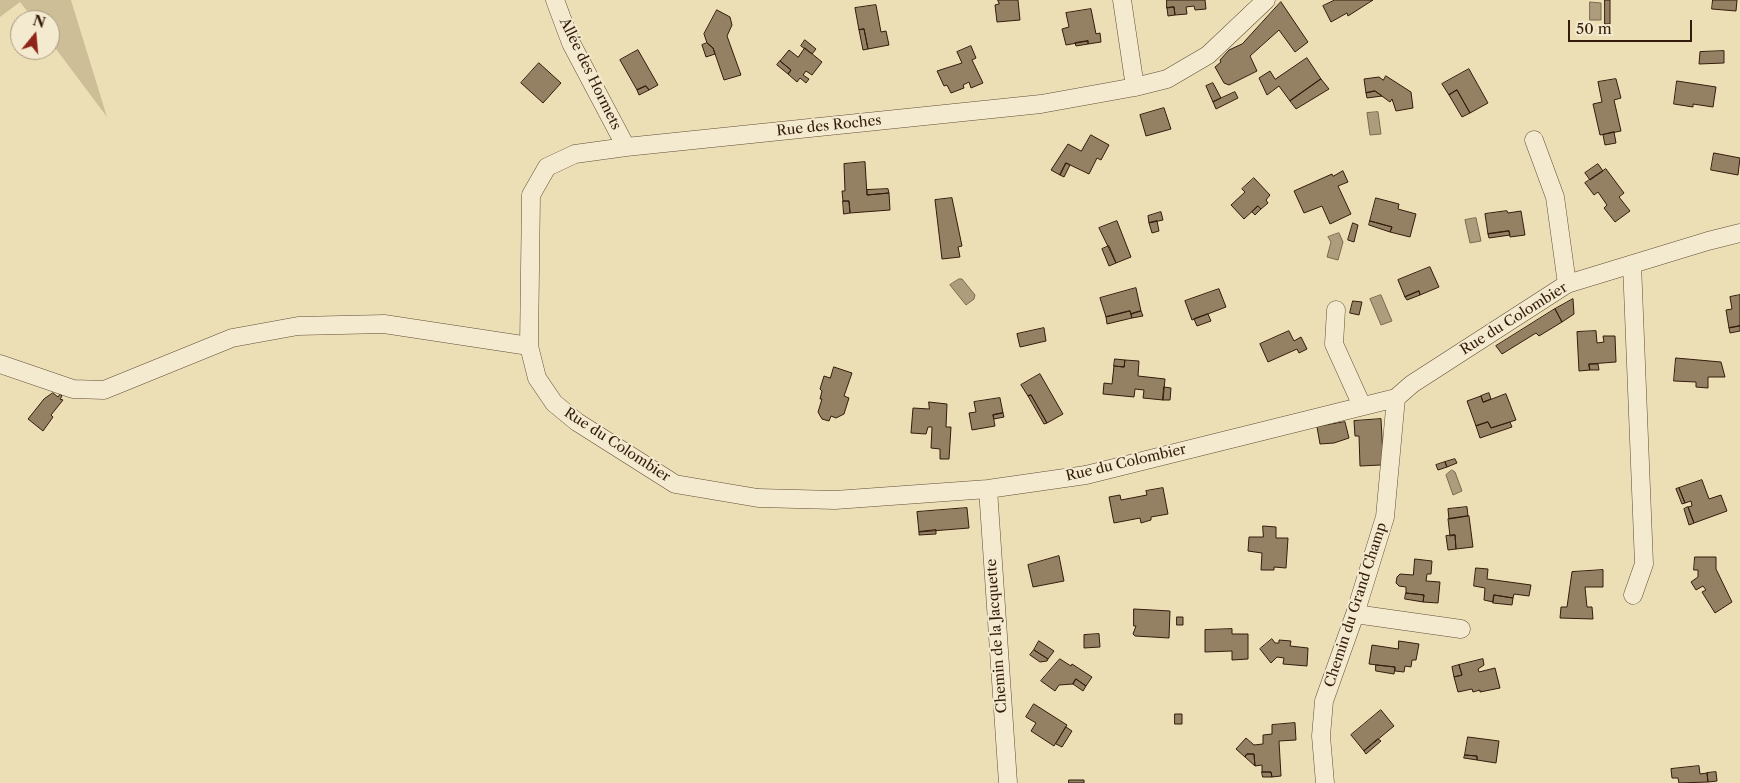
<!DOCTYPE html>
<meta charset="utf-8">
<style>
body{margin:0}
#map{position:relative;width:1740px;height:783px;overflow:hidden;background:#ecdfb5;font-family:"Libre Caslon Text",serif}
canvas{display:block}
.north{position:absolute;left:10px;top:10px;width:50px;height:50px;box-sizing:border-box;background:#f3eacf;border:1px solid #a79881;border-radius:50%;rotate:17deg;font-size:14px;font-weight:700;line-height:20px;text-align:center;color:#341c0c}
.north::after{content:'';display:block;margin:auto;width:18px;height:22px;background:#8f2418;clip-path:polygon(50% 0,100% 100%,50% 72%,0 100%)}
.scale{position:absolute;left:1568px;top:20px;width:124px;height:22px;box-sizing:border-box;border:2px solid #341c0c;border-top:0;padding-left:6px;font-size:15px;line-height:18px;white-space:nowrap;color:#341c0c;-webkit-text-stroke:4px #f3eacf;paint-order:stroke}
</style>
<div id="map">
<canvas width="1740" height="783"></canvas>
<div class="north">N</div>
<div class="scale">50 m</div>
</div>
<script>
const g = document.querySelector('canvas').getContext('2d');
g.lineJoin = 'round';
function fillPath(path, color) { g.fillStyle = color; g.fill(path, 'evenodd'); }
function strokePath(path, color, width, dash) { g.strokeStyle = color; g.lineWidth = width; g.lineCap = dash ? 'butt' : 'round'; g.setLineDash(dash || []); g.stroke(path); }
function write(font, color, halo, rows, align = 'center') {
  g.font = font + ' "Libre Caslon Text",serif'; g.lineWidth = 4; g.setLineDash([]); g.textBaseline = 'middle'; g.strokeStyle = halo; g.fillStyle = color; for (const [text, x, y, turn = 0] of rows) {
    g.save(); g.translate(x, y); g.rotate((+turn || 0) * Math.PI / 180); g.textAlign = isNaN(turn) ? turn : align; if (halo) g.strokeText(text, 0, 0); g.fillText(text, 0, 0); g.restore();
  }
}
const green = new Path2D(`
 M0,0H71L107,117L50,41V20H34L20,2L0,17Z`);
const water = new Path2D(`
 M1590,2L1601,3V20H1590Z
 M1378,112L1381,134L1370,135L1367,113Z
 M1476,218L1481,241L1470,243L1465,220Z
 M1339,233L1343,242L1338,260L1327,257L1331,242L1328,237Z
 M959,279H962L975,295L974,299L966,305L950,285Z
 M1381,295L1392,321L1381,325L1370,299Z
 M1452,470L1455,472L1462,491L1453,495L1446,475Z`);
const building = new Path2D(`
 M998,0H1018L1020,20L997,22L995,5L999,4Z
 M1167,0H1205L1206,9L1195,10L1194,6L1186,7L1187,14L1175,15L1174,7L1167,8Z
 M1335,0H1373L1348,16L1347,13L1331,22L1323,6Z
 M1605,0H1610V24H1605Z
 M1713,0H1737L1736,11L1712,9Z
 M1281,2L1308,42L1295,52L1279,30L1250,56L1257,71L1229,85L1224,83L1215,67L1221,62L1220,60L1229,50L1242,44Z
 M876,5L881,32L886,31L889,45L868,49L864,29L859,30L855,8Z
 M1174,7L1175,15L1168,16L1167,8Z
 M1091,9L1096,34L1100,33L1101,42L1088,44V41L1066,45L1062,29L1069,27L1066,13Z
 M717,10L730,17L732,25L727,36L741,75L724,80L713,48L707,43L704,34Z
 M864,29L868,49L863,50L859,30Z
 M805,40L816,49L812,54L801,46Z
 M1088,41V44L1076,46L1075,43Z
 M707,43L713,48L715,54L706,57L702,45Z
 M971,46L976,58L972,60L983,83L971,88L969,82L963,85L964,88L951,93L947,85L944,86L937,71L962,63L957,52Z
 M805,48L822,62L812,75L806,71L803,75L809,79L806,83L800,78L797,82L788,74L791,70L780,61L789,50L798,57Z
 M638,50L658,85L649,90L646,86L637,90L620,60Z
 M1724,51V63L1699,64L1700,52Z
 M1307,58L1321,79L1290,101L1279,86L1267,95L1259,78L1270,71L1275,79Z
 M780,61L791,70L788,74L777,65Z
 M539,63L561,83L543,103L521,83Z
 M1469,69L1488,103L1470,113L1457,90L1449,95L1442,84Z
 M1386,76L1411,92L1413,108L1396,111L1392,99L1390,102L1375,91L1366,93L1364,79L1379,77L1383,80Z
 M1321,79L1329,89L1296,109L1290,101Z
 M1616,79L1621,98L1614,100L1621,131L1600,135L1593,104L1602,102L1598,82Z
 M1677,81L1716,87L1713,107L1693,104V107L1674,104Z
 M1213,83L1221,98L1213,102L1206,86Z
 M646,86L649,90L639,95L637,90Z
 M1457,90L1470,113L1462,117L1449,95Z
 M1375,91L1382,96L1367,98L1366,93Z
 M1235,92L1238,98L1216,109L1213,102Z
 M1164,108L1171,129L1146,136L1140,115Z
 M1614,132L1616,143L1605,145L1603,135Z
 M1091,135L1109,145L1101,160L1097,158L1089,174L1066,163L1060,175L1051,170L1068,144L1081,151Z
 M1714,153L1740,158L1738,175L1711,170Z
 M865,162L867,195L889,193L890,210L850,213L849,201H843L842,191H845L844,164Z
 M1066,163L1070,165L1064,177L1060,175Z
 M1598,164L1603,171L1590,180L1585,173Z
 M1606,169L1624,193L1619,197L1630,211L1615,222L1604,208L1607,205L1598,192L1594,195L1585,183Z
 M1343,171L1348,182L1338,186L1351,214L1330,224L1322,206L1304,213L1294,191L1332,174L1333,176Z
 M1254,178L1270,195L1266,200L1268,203L1261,209L1258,206L1244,219L1231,205L1245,192L1242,189Z
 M888,189L889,193L867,195V190Z
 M952,198L962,246L958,247L960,257L942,259L935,200Z
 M1376,198L1399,204L1398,209L1416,214L1410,237L1390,232L1392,227L1370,221Z
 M843,201H849L850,213L844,214Z
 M1258,206L1261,209L1255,215L1252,212Z
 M1507,211L1508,213L1521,211L1525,235L1510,237L1509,231L1488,234L1485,214Z
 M1161,212L1163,220L1149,223L1148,216Z
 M1117,221L1131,257L1116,263L1099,228Z
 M1157,221L1159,231L1152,233L1149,223Z
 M1370,221L1392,227L1390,232L1369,225Z
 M1353,223L1358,225L1354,242L1348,240Z
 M1509,231L1510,235L1489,238L1488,234Z
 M1109,246L1116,263L1109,266L1102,249Z
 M1430,267L1439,287L1420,295L1419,291L1405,297L1398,280Z
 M1136,288L1141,311L1131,314L1130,311L1106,317L1100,298Z
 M1219,289L1226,307L1192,320L1185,301Z
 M1419,291L1420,295L1407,300L1405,297Z
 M1740,295V326L1729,328L1726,310L1732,309L1730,297Z
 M1573,299L1574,314L1562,322L1555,309Z
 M1353,301L1362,302L1359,315L1350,313Z
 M1555,309L1562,322L1539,336L1536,333L1502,354L1496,346Z
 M1130,311L1132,318L1107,324L1106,317Z
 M1141,311L1143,316L1132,318L1131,314Z
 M1208,314L1211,321L1197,326L1194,319Z
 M1740,326V331L1730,333L1729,328Z
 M1044,328L1046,341L1020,347L1017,334Z
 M1289,331L1294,341L1301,337L1307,349L1299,353L1297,349L1268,362L1260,344Z
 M1596,331L1597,343L1604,342L1603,336H1615L1616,362L1589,364L1590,370L1579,371L1577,332Z
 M1676,358L1721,362L1725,377H1708V388L1696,387V382L1674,381Z
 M1115,359L1125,360L1124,367L1114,366Z
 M1125,360L1139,361L1138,376L1165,379L1163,400L1143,398L1144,390L1135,389L1134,397L1103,394L1104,383L1112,384L1114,366L1124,367Z
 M1589,364H1598L1599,370H1590Z
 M834,367L852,373L844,396L849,398L844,414L836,418L831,416L829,421L822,419L818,412L822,399H820L822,391L820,389L824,376L830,378Z
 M1040,374L1063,414L1047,423L1031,395L1028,396L1021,385Z
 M1164,387L1171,388L1170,400H1163Z
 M53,393L58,397L60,394L62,396L60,399L63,400L51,415L53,417L43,431L28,419L44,399Z
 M1489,393L1491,399L1483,402L1481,396Z
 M1506,394L1516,420L1491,428L1488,422L1476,426L1467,401L1481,396L1483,402Z
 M1031,395L1047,423L1044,424L1028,396Z
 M1000,398L1003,413L993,415L995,426L972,430L969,413L976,412L974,402Z
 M929,402L947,404L946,427H951L949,459H940V449L931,448L932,427H928L926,434L911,433L913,408L929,409Z
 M1003,413L1004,417L994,419L993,415Z
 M1381,419L1383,456L1381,465L1360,466L1359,436H1355L1354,421Z
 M1345,422L1349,438L1334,443L1320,444L1317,427Z
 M1488,422L1491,428L1510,422L1512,427L1480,438L1476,426Z
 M1455,459L1457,463L1447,467L1445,462Z
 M1445,462L1447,467L1438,470L1436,465Z
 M1702,480L1709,499L1721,495L1727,511L1694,523L1688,507L1692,506L1691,501L1685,503L1679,488Z
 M1163,488L1168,514L1151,517V520L1141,523L1140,518L1114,523L1109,497L1120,495L1121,500L1147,495L1146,491Z
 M1679,488L1685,503L1682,504L1676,489Z
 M1467,507L1468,516L1449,519L1448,509Z
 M1688,507L1694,523L1689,525L1684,509Z
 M967,508L969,528L919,532L917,512Z
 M1469,516L1473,547L1456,549L1455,535L1450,536L1448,519Z
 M1263,526L1276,527V538H1288L1286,568L1274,567V570H1261L1262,553L1248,551L1249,537H1263Z
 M936,530V534L919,535V532Z
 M1455,535L1456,549L1448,550L1446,536Z
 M1059,556L1064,581L1033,587L1028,565Z
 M1695,557H1716V569L1732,602L1715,613L1702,592L1706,590L1703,586L1696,590L1691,582L1698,577V570H1694Z
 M1415,559L1432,561L1431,574H1427L1426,581L1440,582L1438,603L1423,602L1424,595L1406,593V587L1399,586L1396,583L1397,577L1400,574L1413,575Z
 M1476,568L1488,569L1487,579L1531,585L1529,596L1514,594L1513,598L1494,595L1493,602L1484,600L1485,588L1474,586Z
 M1603,570V587H1585L1587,607H1592L1593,619L1560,618L1561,607H1567L1572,572Z
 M1406,593L1424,595L1423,602L1405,599Z
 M1494,595L1513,598L1512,605L1493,603Z
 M1134,609L1170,611L1169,638L1135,636L1133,634L1136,626H1134Z
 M1177,617H1183V625H1177Z
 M1232,629V634H1248V659L1232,660V651L1205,652V630Z
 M1099,634L1100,647L1084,648V635Z
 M1272,639L1275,643H1279V640L1291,641L1290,646L1308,648L1307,666L1283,664L1284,658L1277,657L1271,663L1260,649Z
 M1039,641L1054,651L1048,659L1034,650Z
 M1399,641L1419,644L1416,660H1412L1411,667L1405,666L1404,672L1395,671V667L1369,664L1372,645L1398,649Z
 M1034,650L1048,659L1047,661L1040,662L1030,655Z
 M1060,659L1071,666L1072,664L1092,677L1086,686L1076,679L1073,684L1059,685L1055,691L1041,681Z
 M1483,659L1484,665L1478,669L1479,672L1495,668L1500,688L1480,692V690L1473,692L1472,689L1458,692L1454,677L1462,675L1459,665Z
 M1376,665L1395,667L1394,674L1376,671Z
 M1459,665L1462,675L1454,677L1452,667Z
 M1076,679L1086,686L1083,691L1073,684Z
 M1034,704L1067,725L1054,746L1031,731L1036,723L1026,717Z
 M1381,710L1394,726L1364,751L1351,735Z
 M1175,714H1182V724H1175Z
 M1295,723L1296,740L1279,741L1281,776L1272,777L1271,772H1262V765L1255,766L1254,754H1247L1245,757L1236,749L1246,738L1254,745L1263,744V735L1272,734V725Z
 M1066,727L1072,731L1062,747L1056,744Z
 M1468,737L1499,741L1496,763L1477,760V756L1465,755Z
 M1378,739L1381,741L1366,754L1364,751Z
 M1247,754H1254L1255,766L1245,757Z
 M1465,755L1477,756V760L1464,758Z
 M1699,766L1700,774L1707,773L1708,782L1679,783L1678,778H1672L1671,769Z
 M1262,772H1271L1272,777H1263Z
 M1716,772L1717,781L1708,782L1707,773Z
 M1069,780H1084V783H1069Z`);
const street = new Path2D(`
 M555,0L571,43L626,147
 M1122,0L1135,87
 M1266,0L1208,55L1167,79L1135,87L1041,104L626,147L575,154L547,167L531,195L529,346L537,378L554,403L577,422L675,484L758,498L835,500L988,489L1086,475L1396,398L1412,384L1567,284L1708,241L1740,233
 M1534,140L1555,197L1567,284
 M1632,264L1644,564L1633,595
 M1336,310L1334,344L1362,406
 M0,364L73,389L104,390L232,338L298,326L384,324L529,346
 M988,489L1008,783
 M1355,614L1461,629
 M1325,783L1321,736L1324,701L1355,614L1385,517L1396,398`);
const streetNames = [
 ["Allée des Hormets",590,74,64],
 ["Rue des Roches",829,126,-6],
 ["Rue du Colombier",1514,319,-32],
 ["Rue du Colombier",617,445,33],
 ["Rue du Colombier",1126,463,-13],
 ["Chemin du Grand Champ",1356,605,-72],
 ["Chemin de la Jacquette",997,636,-94]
];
fillPath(green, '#cdbe98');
fillPath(water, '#ad9d7c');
strokePath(water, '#7d694f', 1);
fillPath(building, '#948164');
strokePath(building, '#341c0c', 1);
strokePath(street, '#624d36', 19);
strokePath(street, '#f3eacf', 18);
write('14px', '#341c0c', '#f3eacf', streetNames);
</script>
